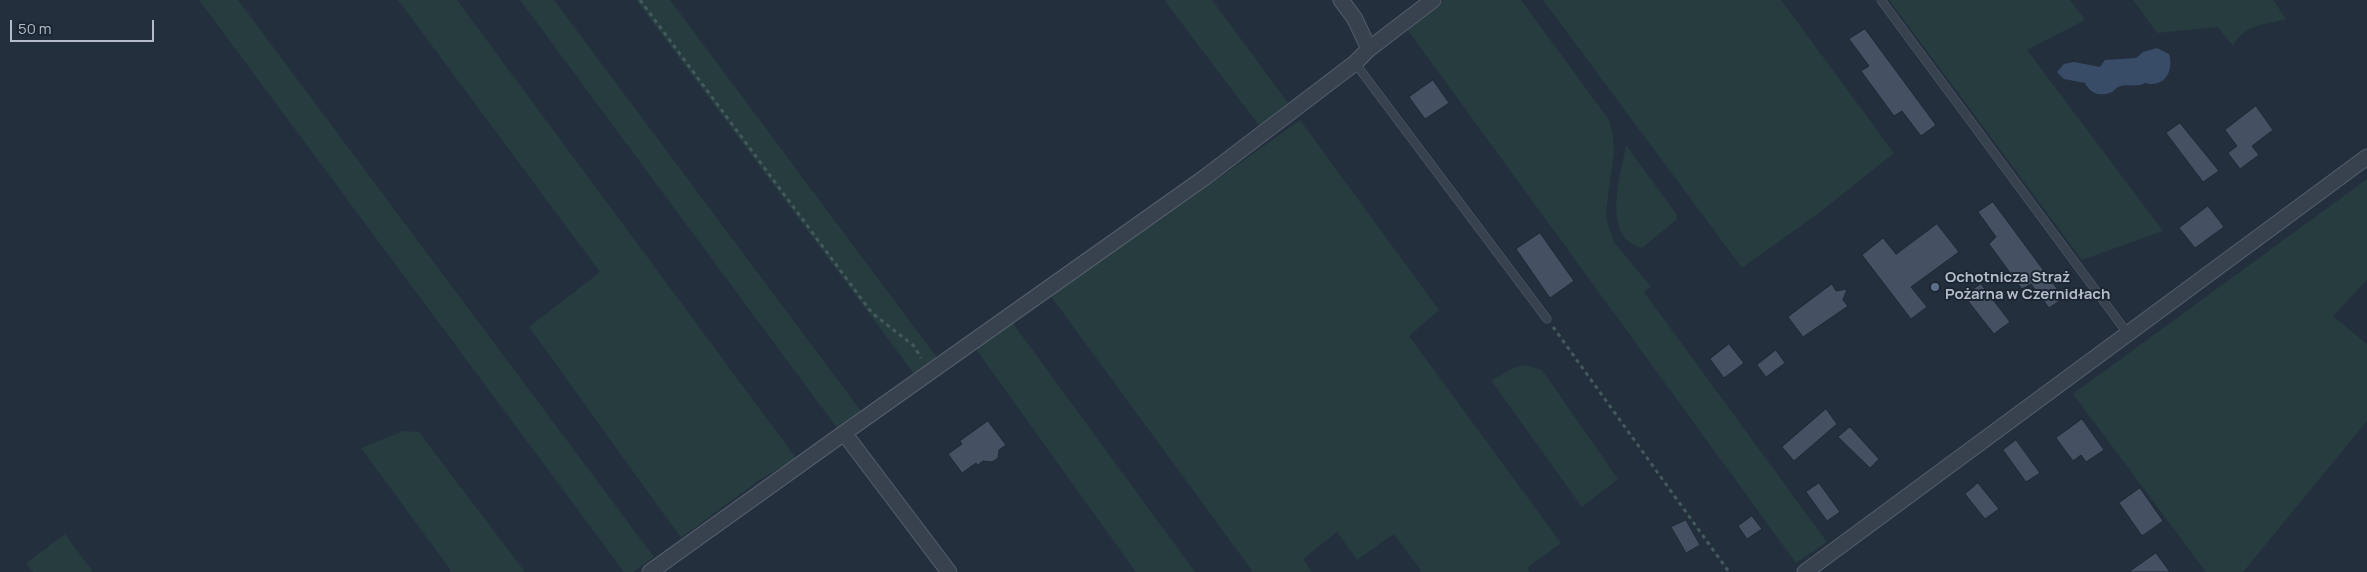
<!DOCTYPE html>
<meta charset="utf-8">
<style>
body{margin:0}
#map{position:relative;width:2367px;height:572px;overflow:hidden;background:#242f3e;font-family:Manrope,sans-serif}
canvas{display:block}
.scale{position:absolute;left:10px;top:20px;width:144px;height:22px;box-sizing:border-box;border:2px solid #b4bcc9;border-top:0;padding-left:6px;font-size:15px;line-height:18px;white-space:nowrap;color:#b4bcc9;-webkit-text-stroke:4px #1d2633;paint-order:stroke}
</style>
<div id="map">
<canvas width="2367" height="572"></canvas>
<div class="scale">50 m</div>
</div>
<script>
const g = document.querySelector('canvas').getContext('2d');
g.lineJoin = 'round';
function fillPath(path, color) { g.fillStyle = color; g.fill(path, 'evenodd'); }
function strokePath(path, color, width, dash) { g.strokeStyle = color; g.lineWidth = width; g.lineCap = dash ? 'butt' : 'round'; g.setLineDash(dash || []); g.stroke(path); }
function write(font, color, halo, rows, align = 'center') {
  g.font = font + ' Manrope,sans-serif'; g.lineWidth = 4; g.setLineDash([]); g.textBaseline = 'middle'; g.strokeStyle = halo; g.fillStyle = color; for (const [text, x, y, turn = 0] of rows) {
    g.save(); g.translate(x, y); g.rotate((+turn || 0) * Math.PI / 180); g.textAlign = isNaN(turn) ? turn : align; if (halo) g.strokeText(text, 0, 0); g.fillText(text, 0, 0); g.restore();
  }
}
const green = new Path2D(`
 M199,0H238L654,557L633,572H624Z
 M398,0H457L796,458L758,481L681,538L529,327L600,272Z
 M520,0H554L861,411L837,428Z
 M636,0H670L938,359L914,374Z
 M1167,0H1212L1289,104L1260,127L1165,1Z
 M1444,0H1521L1609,120L1613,135L1614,152L1606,212L1608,225L1614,242L1651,287L1644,292L1827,542L1796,563L1407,29Z
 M1543,0H1781L1894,153L1819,213L1742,268Z
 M1889,0H2070L2085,20L2027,50L2163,231L2082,260Z
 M2133,0H2273L2286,19C2264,25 2245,24 2233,46L2218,27L2157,33Z
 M1300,120L1439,310L1409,336L1561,543L1527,568L1530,572H1422L1394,534L1357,560L1337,532L1303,559L1312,572H1253L1050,295L1088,266L1160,220Z
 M1626,145L1677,215L1676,220L1642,248C1600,237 1621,175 1626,145Z
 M2367,179V280L2333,316L2367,344V421L2243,572H2206L2073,394Z
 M1012,322L1195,572H1136L975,348Z
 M1526,365L1542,370L1618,479L1582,507L1491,380C1504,375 1512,366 1526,365Z
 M403,431L419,432L525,572H452L361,448Z
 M65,534L93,572H33L26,563Z`);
const water = new Path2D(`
 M2157,48L2169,54C2174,71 2165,88 2145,83C2136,88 2127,83 2118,87C2116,88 2114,91 2112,92C2100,97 2091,94 2085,83L2064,79L2057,72L2064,64L2074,62L2100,67L2105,60L2136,58L2143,52Z`);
const building = new Path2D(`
 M1865,29L1936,125L1921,136L1902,111L1894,116L1861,71L1869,66L1849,39Z
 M1433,80L1449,103L1425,119L1409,97Z
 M2256,106L2273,130L2252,146L2259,155L2240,169L2228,153L2237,146L2225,130Z
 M2180,123L2219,171L2203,182L2166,133Z
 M1993,202L2064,298L2049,308L2031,284L2022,289L1989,244L1996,237L1978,212Z
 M2208,206L2224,227L2195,248L2179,228Z
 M1937,224L1959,252L1911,287L1927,307L1911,319L1862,255L1883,238L1896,254Z
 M1540,233L1574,281L1550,298L1516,249Z
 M1832,284L1836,291L1847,289L1843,300L1848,306L1803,337L1788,317Z
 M1981,284L2010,322L1994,334L1964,296Z
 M1729,344L1744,363L1724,378L1710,359Z
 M1776,350L1785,363L1766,377L1757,365Z
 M1826,409L1837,424L1794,461L1782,447Z
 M2082,419L2104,450L2086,462L2081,455L2073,461L2056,438Z
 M988,421L1006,445L999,450L998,458L992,462L983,461L978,465L976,463L962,473L948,454L962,444L960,441Z
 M1850,427L1879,459L1870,468L1838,437Z
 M2016,440L2040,473L2026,482L2003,450Z
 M1819,483L1840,512L1827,521L1806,492Z
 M1978,483L1999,509L1985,519L1965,494Z
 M2140,488L2163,521L2142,536L2119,503Z
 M1752,516L1762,529L1747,539L1738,526Z
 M1686,520L1700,545L1686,553L1671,527Z
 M2156,553L2170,572H2129Z`);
const path = new Path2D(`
 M640,0L872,313L914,346L921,358
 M1553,327L1729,572`);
const lane = new Path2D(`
 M1881,0L2128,334
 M1355,63L1547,319`);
const street = new Path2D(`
 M1369,49L1433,0
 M650,572L844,433
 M949,572L844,433L1204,178L1355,63L1369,49L1355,19L1341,0
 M1805,572L2367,157`);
const markers = [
 [1935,287,5,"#5c6f8a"]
];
const poiNames = [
 ["Ochotnicza Straż",1945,278],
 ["Pożarna w Czernidłach",1945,295]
];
fillPath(green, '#263c3f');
fillPath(water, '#394c67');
fillPath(building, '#455162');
strokePath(building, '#1f2835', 1);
strokePath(lane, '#565f6c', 9);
strokePath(street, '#565f6c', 17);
strokePath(path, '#44595c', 3, [4, 4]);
strokePath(lane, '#38414e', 8);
strokePath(street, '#38414e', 15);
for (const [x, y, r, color] of markers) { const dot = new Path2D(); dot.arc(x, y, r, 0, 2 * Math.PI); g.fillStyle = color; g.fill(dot); strokePath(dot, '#1d2633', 2); }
write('bold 15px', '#b4bcc9', '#1d2633', poiNames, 'left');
</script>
